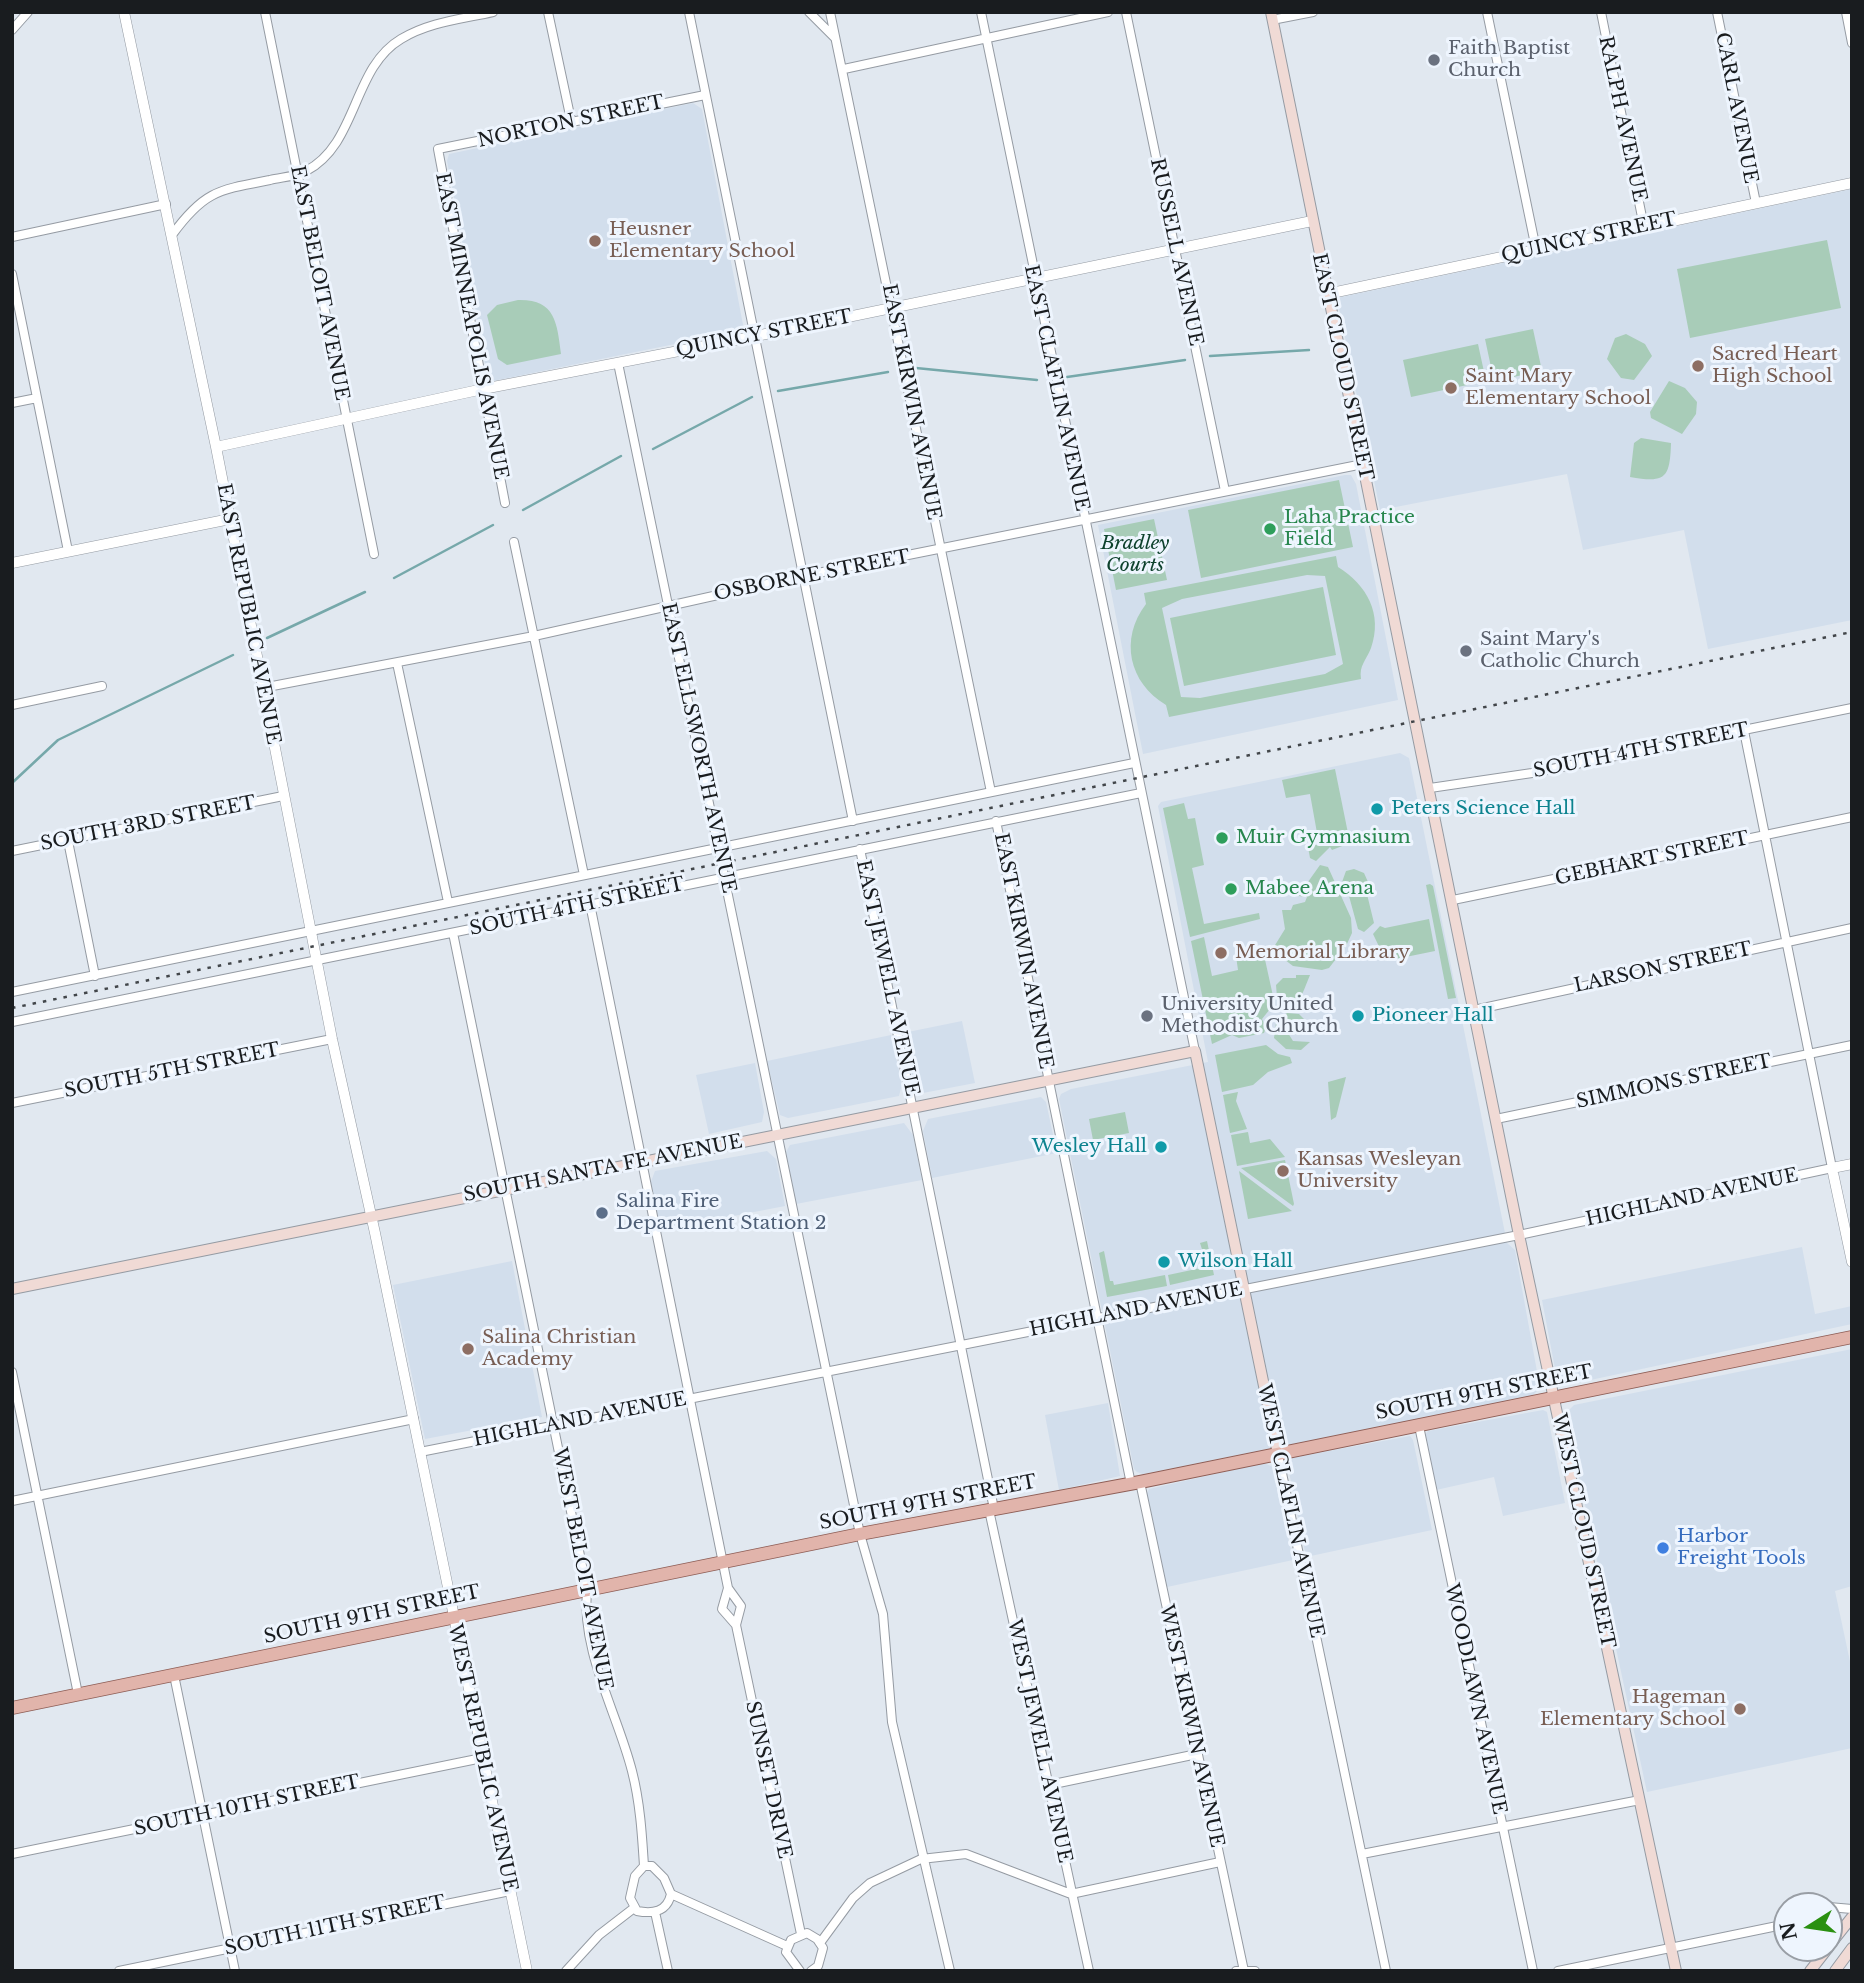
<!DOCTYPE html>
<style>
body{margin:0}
#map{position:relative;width:1864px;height:1983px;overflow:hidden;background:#e1e8f0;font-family:"Libre Baskerville",serif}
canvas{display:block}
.frame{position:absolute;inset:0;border:14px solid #191c1f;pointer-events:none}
.north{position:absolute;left:1773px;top:1892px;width:70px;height:70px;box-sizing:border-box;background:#eef5fe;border:2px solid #999ea5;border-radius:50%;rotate:258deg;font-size:19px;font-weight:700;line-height:28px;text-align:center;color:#191c1f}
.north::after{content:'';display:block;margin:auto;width:24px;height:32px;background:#2a9011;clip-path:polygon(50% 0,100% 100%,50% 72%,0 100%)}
</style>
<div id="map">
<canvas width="1864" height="1983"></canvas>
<div class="frame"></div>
<div class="north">N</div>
</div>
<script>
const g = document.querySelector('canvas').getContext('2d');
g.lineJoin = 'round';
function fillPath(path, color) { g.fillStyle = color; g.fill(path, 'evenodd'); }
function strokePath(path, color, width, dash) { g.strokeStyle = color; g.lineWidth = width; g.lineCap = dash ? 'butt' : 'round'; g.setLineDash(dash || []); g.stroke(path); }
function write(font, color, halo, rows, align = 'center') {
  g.font = font + ' "Libre Baskerville",serif'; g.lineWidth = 6; g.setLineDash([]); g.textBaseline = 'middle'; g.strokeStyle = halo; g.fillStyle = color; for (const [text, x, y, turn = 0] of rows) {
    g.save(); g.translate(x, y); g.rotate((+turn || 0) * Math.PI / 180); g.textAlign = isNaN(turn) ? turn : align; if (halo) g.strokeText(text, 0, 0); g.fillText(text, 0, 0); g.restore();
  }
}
const built = new Path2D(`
 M693,103L702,109L744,330L493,381L488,380L447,161L449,154Z
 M1852,189V620L1708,649L1684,530L1583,550L1567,474L1380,510L1337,298Z
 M1345,475H1351L1356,484L1398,700L1143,754L1098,525Z
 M1400,753L1409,758L1507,1243L1515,1250L1540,1388L1532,1396L1143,1474L1137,1472L1134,1469L1059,1099L1061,1094L1071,1089L1208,1062L1158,806L1161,802Z
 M962,1021L975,1083L923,1093L919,1091L913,1080L903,1033Z
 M891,1035L902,1084L899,1096L788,1118L780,1115L767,1061Z
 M755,1063L764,1112L762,1122L709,1134L696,1075Z
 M1041,1097L1046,1102L1057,1153L932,1178L923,1131L928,1119Z
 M904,1123L913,1135L922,1180L796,1204L786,1152L790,1145Z
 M767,1151L776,1159L785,1206L661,1230L650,1184L655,1171Z
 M1802,1247L1815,1314L1852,1306V1324L1567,1385L1556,1374L1542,1300Z
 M512,1261L542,1417L425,1439L393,1285Z
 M1852,1349V1586L1835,1591L1852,1671V1748L1647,1792L1566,1417L1568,1411L1574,1405Z
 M1108,1403L1120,1476L1059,1490L1045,1415Z
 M1543,1410L1547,1412L1565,1503L1503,1516L1494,1477L1436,1490L1425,1435L1428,1431Z
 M1410,1436L1413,1440L1432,1530L1306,1557L1287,1462L1291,1458Z
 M1264,1463L1273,1467L1293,1560L1167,1587L1146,1495L1149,1489Z`);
const green = new Path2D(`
 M1827,240L1841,308L1690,338L1677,269Z
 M518,300C555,299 557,322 561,354L507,365L498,359L487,315L497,305Z
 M1533,329L1542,371L1494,381L1485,339Z
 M1626,334L1645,344L1652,356L1634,380L1621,378L1607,359L1615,338Z
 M1478,344L1486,381L1411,397L1403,360Z
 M1669,381L1685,388L1697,402L1696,414L1682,434L1651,418L1650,412Z
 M1641,438L1671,443C1670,479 1665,483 1630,477L1634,443Z
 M1339,480L1353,547L1201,578L1188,510Z
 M1154,519L1167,580L1116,590L1104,529Z
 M1336,556L1338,567C1367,585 1383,614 1371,648C1366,661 1359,665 1361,679L1169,717L1166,705C1129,683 1119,639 1146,604L1144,593ZM1307,575L1325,576L1343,664L1325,674L1200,698L1181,697L1162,608L1182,599Z
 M1323,587L1336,655L1184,686L1170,618Z
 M1335,769L1350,843L1332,850L1330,847L1316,861L1310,858L1308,847L1319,844L1310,794L1286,798L1282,780Z
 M1184,803L1188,819L1195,818L1204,865L1192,868L1204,924L1259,913L1260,919L1190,937L1163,808Z
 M1320,865L1328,867L1351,918L1352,933L1346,946L1329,968L1322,970L1293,966L1272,950L1285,929L1282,910H1291L1293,905L1305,902L1307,897L1298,896Z
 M1354,869L1364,873L1368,882L1365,886L1374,923L1364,932L1358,929L1349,896L1342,882L1346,871Z
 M1430,884L1433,886L1456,998L1448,999L1426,885Z
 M1429,919L1435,951L1386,961L1373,934L1380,926L1385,928Z
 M1204,937L1212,976L1238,970L1236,956L1260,952L1264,955L1273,996L1270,1009L1262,1019L1266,1028L1264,1033L1239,1038L1232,1035L1212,1044L1191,941Z
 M1296,975H1310C1300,999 1303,1000 1278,1010L1276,985L1283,978H1296Z
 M1287,1013L1299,1014L1308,1023L1297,1021L1288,1033L1293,1041L1310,1042L1301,1050L1286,1049L1274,1038L1276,1023Z
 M1266,1045L1278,1054L1290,1057L1292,1063L1268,1072L1253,1085L1222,1092L1215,1055Z
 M1346,1077L1336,1117L1331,1120L1328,1082Z
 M1238,1092L1236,1101L1247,1129L1230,1133L1223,1095Z
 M1125,1112L1129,1133L1093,1140L1089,1119Z
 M1248,1132L1250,1143L1270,1139L1285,1157L1237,1166L1231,1135Z
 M1285,1160L1294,1204L1293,1206L1241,1168Z
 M1239,1171L1292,1211L1248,1219Z
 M1207,1241L1214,1275L1170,1285L1168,1275L1201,1268V1263L1206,1262L1200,1243Z
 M1104,1251L1110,1281H1113L1114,1285L1165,1275L1167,1286L1107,1297L1099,1253Z`);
const stream = new Path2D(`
 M1210,356L1309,350
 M916,368L1037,380
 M1067,377L1185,360
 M778,391L888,372
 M653,449L752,397
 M523,510L621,456
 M394,578L493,525
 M267,638L365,592
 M12,783L58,740L233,655`);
const minor = new Path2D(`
 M265,12L374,554
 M548,12L571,120
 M689,12L853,821
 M809,12L835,38
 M830,12L991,792
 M981,12L1195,1051
 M1126,12L1225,491
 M1487,12L1536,249
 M1601,12L1644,227
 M1717,12L1756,203
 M1846,12L1852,43
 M1272,20L1313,12
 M12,30L28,12
 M844,69L1108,12
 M172,235C204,191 218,190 270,180C282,177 295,177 306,171C358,144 352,68 401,39C429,22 462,19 493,12
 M12,237L166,204
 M12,274L68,551
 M618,363L860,1534L883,1614L892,1722L950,1971
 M12,403L37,398
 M505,503L438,149L705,95
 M514,542L584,875
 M397,663L448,902
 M262,688L534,636L803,576L1363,464
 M12,705L102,686
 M1430,788L1532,773L1852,708
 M996,821L1131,1484
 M68,841L95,976
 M860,849L994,1509
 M12,851L283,796
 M1453,900L1852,817
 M590,904L728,1588L741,1606L736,1625L801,1934
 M453,933L587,1590C581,1652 617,1712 632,1771C640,1802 642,1834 644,1866
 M12,992L1134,763
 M1474,1010L1852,928
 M12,1022L1141,793
 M12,1103L332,1039
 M1496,1119L1852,1045
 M12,1372L78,1694
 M1419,1426L1533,1971
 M420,1452L1519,1235L1832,1168L1744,731
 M1278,1454L1386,1971
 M1140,1482L1244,1971
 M12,1501L414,1419
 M989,1510L1089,1971
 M728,1588L722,1609L736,1625
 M174,1675L235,1971
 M1049,1785L1197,1754
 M12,1854L482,1758
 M1362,1854L1640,1800
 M644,1866H652L664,1878L671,1894C667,1912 653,1914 637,1911L630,1898L635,1876Z
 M671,1894L787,1946
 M1807,1906H1820
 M1829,1907L1852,1909
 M655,1912L668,1971
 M820,1943L853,1898L870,1883L921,1859L966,1854L1071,1894L1220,1862
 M119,1971L510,1891
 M566,1971L599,1935L634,1908
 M800,1971L786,1952L791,1940L807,1933L817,1939L823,1948L818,1966L811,1971
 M1236,1971H1255
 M1558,1971L1787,1924`);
const tertiary = new Path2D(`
 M124,12L216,447L332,1039L375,1233L527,1971
 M1327,294L1852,183
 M216,447L483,389L756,336L1312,221
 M12,563L230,519
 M1852,1164L1832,1168L1852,1262`);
const secondary = new Path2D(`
 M1271,12L1519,1235L1676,1971
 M12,1289L1195,1051L1278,1454
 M1829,1946L1852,1917
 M1810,1971L1828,1948
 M1835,1971L1852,1948`);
const primary = new Path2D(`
 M12,1708L860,1534L1140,1482L1852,1337`);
const rail = new Path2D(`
 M12,1008L1852,632`);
const markers = [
 [1434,60,7,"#6b7280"],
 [595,241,7,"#8d6e63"],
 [1698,366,7,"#8d6e63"],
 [1451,388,7,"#8d6e63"],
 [1270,529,7,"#2e9e5b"],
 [1466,651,7,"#6b7280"],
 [1377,809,7,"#0f9aa8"],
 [1222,838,7,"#2e9e5b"],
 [1231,889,7,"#2e9e5b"],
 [1221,953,7,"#8d6e63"],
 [1147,1016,7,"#6b7280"],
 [1358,1016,7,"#0f9aa8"],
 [1161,1147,7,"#0f9aa8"],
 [1283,1171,7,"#8d6e63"],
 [602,1213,7,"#5c6f8a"],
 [1164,1262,7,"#0f9aa8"],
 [468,1349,7,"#8d6e63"],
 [1663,1548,7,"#3f7fe0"],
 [1740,1709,7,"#8d6e63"]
];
const worshipNames = [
 ["Faith Baptist",1448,49],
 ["Church",1448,71],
 ["Saint Mary's",1480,640],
 ["Catholic Church",1480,662],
 ["University United",1161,1005],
 ["Methodist Church",1161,1027]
];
const streetNames = [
 ["CARL AVENUE",1736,108,79],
 ["RALPH AVENUE",1622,119,78],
 ["NORTON STREET",571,122,-12],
 ["QUINCY STREET",1589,238,-12],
 ["RUSSELL AVENUE",1176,252,78],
 ["EAST BELOIT AVENUE",319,283,79],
 ["EAST MINNEAPOLIS AVENUE",471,326,79],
 ["QUINCY STREET",764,334,-11],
 ["EAST CLOUD STREET",1342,367,78],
 ["EAST CLAFLIN AVENUE",1056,388,78],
 ["EAST KIRWIN AVENUE",911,402,79],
 ["OSBORNE STREET",812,576,-11],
 ["EAST REPUBLIC AVENUE",248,614,79],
 ["EAST ELLSWORTH AVENUE",698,748,78],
 ["SOUTH 4TH STREET",1641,751,-11],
 ["SOUTH 3RD STREET",148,824,-11],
 ["GEBHART STREET",1652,859,-12],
 ["SOUTH 4TH STREET",577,907,-12],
 ["EAST KIRWIN AVENUE",1023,951,79],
 ["LARSON STREET",1663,968,-12],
 ["EAST JEWELL AVENUE",887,978,78],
 ["SOUTH 5TH STREET",172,1071,-11],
 ["SIMMONS STREET",1674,1082,-12],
 ["SOUTH SANTA FE AVENUE",603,1169,-11],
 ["HIGHLAND AVENUE",1692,1198,-12],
 ["HIGHLAND AVENUE",1136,1310,-11],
 ["SOUTH 9TH STREET",1484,1393,-11],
 ["HIGHLAND AVENUE",580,1420,-11],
 ["SOUTH 9TH STREET",928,1503,-11],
 ["WEST CLAFLIN AVENUE",1290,1511,78],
 ["WEST CLOUD STREET",1583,1531,78],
 ["WEST BELOIT AVENUE",582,1569,79],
 ["SOUTH 9TH STREET",372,1615,-12],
 ["WOODLAWN AVENUE",1475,1699,78],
 ["WEST KIRWIN AVENUE",1191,1726,78],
 ["WEST JEWELL AVENUE",1039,1741,78],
 ["WEST REPUBLIC AVENUE",482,1758,78],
 ["SUNSET DRIVE",768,1780,78],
 ["SOUTH 10TH STREET",247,1806,-12],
 ["SOUTH 11TH STREET",335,1926,-12]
];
const educationNames = [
 ["Heusner",609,230],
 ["Elementary School",609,252],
 ["Sacred Heart",1712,355],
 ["High School",1712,377],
 ["Saint Mary",1465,377],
 ["Elementary School",1465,399],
 ["Memorial Library",1235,953],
 ["Kansas Wesleyan",1297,1160],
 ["University",1297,1182],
 ["Salina Christian",482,1338],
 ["Academy",482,1360],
 ["Hageman",1726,1698,"right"],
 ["Elementary School",1726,1720,"right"]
];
const leisureNames = [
 ["Laha Practice",1284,518],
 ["Field",1284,540],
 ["Muir Gymnasium",1236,838],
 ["Mabee Arena",1245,889]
];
const parkNames = [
 ["Bradley",1135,544],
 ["Courts",1135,566]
];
const cultureNames = [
 ["Peters Science Hall",1391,809],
 ["Pioneer Hall",1372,1016],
 ["Wesley Hall",1147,1147,"right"],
 ["Wilson Hall",1178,1262]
];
const serviceNames = [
 ["Salina Fire",616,1202],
 ["Department Station 2",616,1224]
];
const shopNames = [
 ["Harbor",1677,1537],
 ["Freight Tools",1677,1559]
];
fillPath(built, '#d2deec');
fillPath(green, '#a8ccb8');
strokePath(stream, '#76a8aa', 2.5);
strokePath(minor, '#959ba3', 10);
strokePath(tertiary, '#959ba3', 11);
strokePath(secondary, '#959ba3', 12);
strokePath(primary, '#8e5e56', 14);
strokePath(minor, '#fff', 8);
strokePath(tertiary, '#fff', 10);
strokePath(secondary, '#f0dad5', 10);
strokePath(primary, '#e1b4ab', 12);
strokePath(rail, '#42464a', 2.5, [3.5, 7]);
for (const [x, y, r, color] of markers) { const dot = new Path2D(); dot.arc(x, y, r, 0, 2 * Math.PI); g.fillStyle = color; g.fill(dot); strokePath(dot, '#eef5fe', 2.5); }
write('19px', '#5b616d', '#eef5fe', worshipNames, 'left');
write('19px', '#191c1f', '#eef5fe', streetNames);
write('19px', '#785e54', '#eef5fe', educationNames, 'left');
write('19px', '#27864d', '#eef5fe', leisureNames, 'left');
write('italic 19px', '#0e422d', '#eef5fe', parkNames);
write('19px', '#0d838f', '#eef5fe', cultureNames, 'left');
write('19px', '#4e5e75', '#eef5fe', serviceNames, 'left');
write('19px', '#366cbe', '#eef5fe', shopNames, 'left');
</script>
